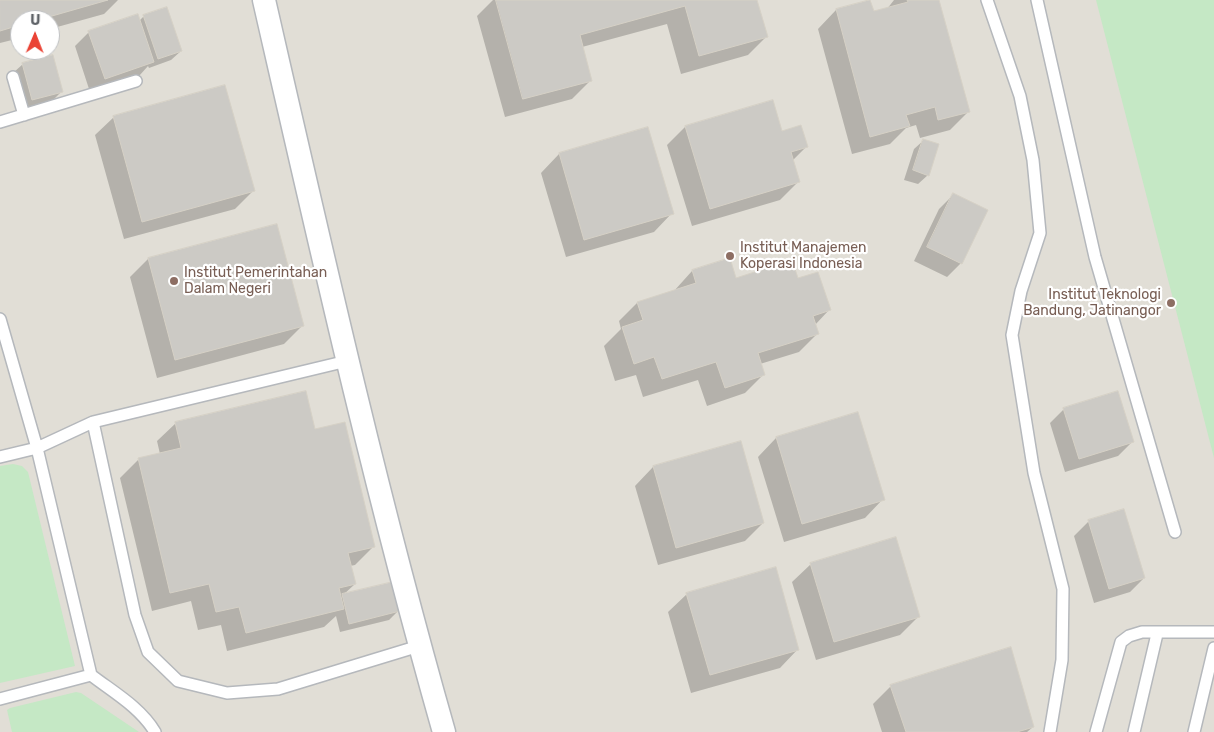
<!DOCTYPE html>
<style>
body{margin:0}
#map{position:relative;width:1214px;height:732px;overflow:hidden;background:#f1efe8;font-family:Rubik,sans-serif}
canvas{display:block}
.north{position:absolute;left:10px;top:10px;width:50px;height:50px;box-sizing:border-box;background:#fff;border:1px solid #bfc1c3;border-radius:50%;rotate:1deg;font-size:14px;font-weight:700;line-height:20px;text-align:center;color:#5f6368}
.north::after{content:'';display:block;margin:auto;width:18px;height:22px;background:#ea4335;clip-path:polygon(50% 0,100% 100%,50% 72%,0 100%)}
</style>
<div id="map">
<canvas width="1214" height="732"></canvas>
<div class="north">U</div>
</div>
<script>
const g = document.querySelector('canvas').getContext('2d');
g.lineJoin = 'round';
function fillPath(path, color) { g.fillStyle = color; g.fill(path, 'evenodd'); }
function strokePath(path, color, width, dash) { g.strokeStyle = color; g.lineWidth = width; g.lineCap = dash ? 'butt' : 'round'; g.setLineDash(dash || []); g.stroke(path); }
function write(font, color, halo, rows, align = 'center') {
  g.font = font + ' Rubik,sans-serif'; g.lineWidth = 4.5; g.setLineDash([]); g.textBaseline = 'middle'; g.strokeStyle = halo; g.fillStyle = color; for (const [text, x, y, turn = 0] of rows) {
    g.save(); g.translate(x, y); g.rotate((+turn || 0) * Math.PI / 180); g.textAlign = isNaN(turn) ? turn : align; if (halo) g.strokeText(text, 0, 0); g.fillText(text, 0, 0); g.restore();
  }
}
const education = new Path2D(`
 M0,0H1214V732H0ZM20,20H50V50H20Z`);
const green = new Path2D(`
 M1096,0H1214V458Z
 M13,464L22,466L28,472L75,666L0,683V466Z
 M76,692L81,693L139,732H12L7,710L10,708Z`);
const shadow = new Path2D(`
 M0,0H118L104,14L50,29V20H20V38L0,43Z
 M493,0H756L766,37L748,55L681,74L667,24L582,47L591,80L572,99L505,117L477,16Z
 M894,0H938L969,111L950,130L920,138L916,125L906,128L890,144L852,154L818,29L836,10L873,12L887,9Z
 M144,16L181,51L171,60L149,68L148,66L139,76L90,92L75,46L89,32L139,21Z
 M23,64L61,92L52,101L22,109L13,73Z
 M114,117L253,191L235,209L124,239L95,135Z
 M685,127L806,147L792,161L798,182L780,200L692,226L667,145Z
 M647,129L672,213L654,232L566,257L541,173L559,154Z
 M924,140L928,175L918,184L904,180L914,149Z
 M953,195L961,263L947,277L914,261L939,209Z
 M148,259L302,326L284,344L157,378L130,277Z
 M729,260L735,279L797,280L829,310L815,325L818,333L799,352L760,364L763,375L745,393L707,406L698,380L643,397L636,375L615,381L604,346L621,329L619,321L637,303L674,291L692,271Z
 M1064,409L1132,442L1118,456L1065,472L1050,423Z
 M857,414L883,499L865,518L784,542L758,457L776,438Z
 M176,423L314,430L373,547L355,565L350,566L355,584L343,595L398,611L389,620L340,632L336,616L324,627L227,651L221,625L198,630L191,601L152,611L120,478L138,460L160,454L157,441Z
 M740,443L763,523L745,541L658,565L635,486L653,467Z
 M1124,511L1144,578L1130,592L1094,603L1074,536L1088,522Z
 M811,564L919,616L900,635L816,660L792,582Z
 M687,594L798,649L780,668L691,693L668,612Z
 M891,686L1033,727L1027,732H882L873,704Z`);
const building = new Path2D(`
 M0,0H108L38,20H20V25L0,31Z
 M496,0H757L768,37L699,56L685,6L580,35L592,81L523,99Z
 M870,0L874,11L908,2L907,0H939L970,112L938,120L935,107L906,115L910,126L870,137L836,9Z
 M167,7L182,51L158,59L143,15Z
 M138,14L154,62L105,79L88,31Z
 M53,55L63,92L32,100L22,63Z
 M225,85L255,191L142,222L113,116Z
 M773,100L782,131L801,125L808,147L791,152L800,182L710,209L685,126Z
 M648,127L674,214L584,240L559,153Z
 M923,139L939,144L929,176L913,170Z
 M953,193L988,210L962,264L927,247Z
 M277,224L304,326L175,360L148,258Z
 M730,258L736,278L792,260L798,278L818,272L831,310L813,316L819,334L758,353L765,375L725,388L716,362L662,379L654,357L634,364L622,327L643,320L637,302L696,283L692,270Z
 M306,391L315,429L345,422L375,547L348,553L356,584L339,588L344,609L246,633L239,607L216,612L209,584L170,593L138,458L181,448L175,422Z
 M1118,391L1134,442L1079,459L1063,408Z
 M858,412L885,500L802,524L776,437Z
 M741,441L764,523L676,548L653,466Z
 M1124,509L1145,578L1109,589L1088,520Z
 M896,537L920,617L834,642L810,563Z
 M776,567L799,650L710,675L686,593Z
 M393,582L400,611L349,624L342,594Z
 M1011,647L1034,727L1017,732H906L890,685Z`);
const service = new Path2D(`
 M987,0L1020,96L1033,160L1040,233L1021,291L1012,335L1034,473L1063,589L1062,660L1050,732
 M1037,0L1095,257L1175,532
 M13,77L24,115
 M0,122L136,81
 M0,319L37,448L93,422L347,361
 M93,422L135,615L148,652L178,681L227,693L278,689L419,646
 M0,457L37,448L91,675
 M0,699L91,675C113,692 140,707 155,732
 M1096,732L1121,642L1129,636L1142,632H1214
 M1134,732L1157,634
 M1194,732L1214,648`);
const minor = new Path2D(`
 M264,0C320,245 375,490 444,732`);
const markers = [
 [730,256,5,"#8d6e63"],
 [174,281,5,"#8d6e63"],
 [1171,303,5,"#8d6e63"]
];
const educationNames = [
 ["Institut Manajemen",740,248],
 ["Koperasi Indonesia",740,264],
 ["Institut Pemerintahan",184,273],
 ["Dalam Negeri",184,289],
 ["Institut Teknologi",1161,295,"right"],
 ["Bandung, Jatinangor",1161,311,"right"]
];
fillPath(education, '#e1ded6');
fillPath(green, '#c5e8c5');
fillPath(shadow, '#0003');
fillPath(building, '#cccac5');
strokePath(building, '#d6d1c6', 1);
strokePath(service, '#b5b8bc', 14);
strokePath(minor, '#b5b8bc', 25);
strokePath(service, '#fff', 11);
strokePath(minor, '#fff', 22);
for (const [x, y, r, color] of markers) { const dot = new Path2D(); dot.arc(x, y, r, 0, 2 * Math.PI); g.fillStyle = color; g.fill(dot); strokePath(dot, '#fff', 2); }
write('14px', '#785e54', '#fff', educationNames, 'left');
</script>
